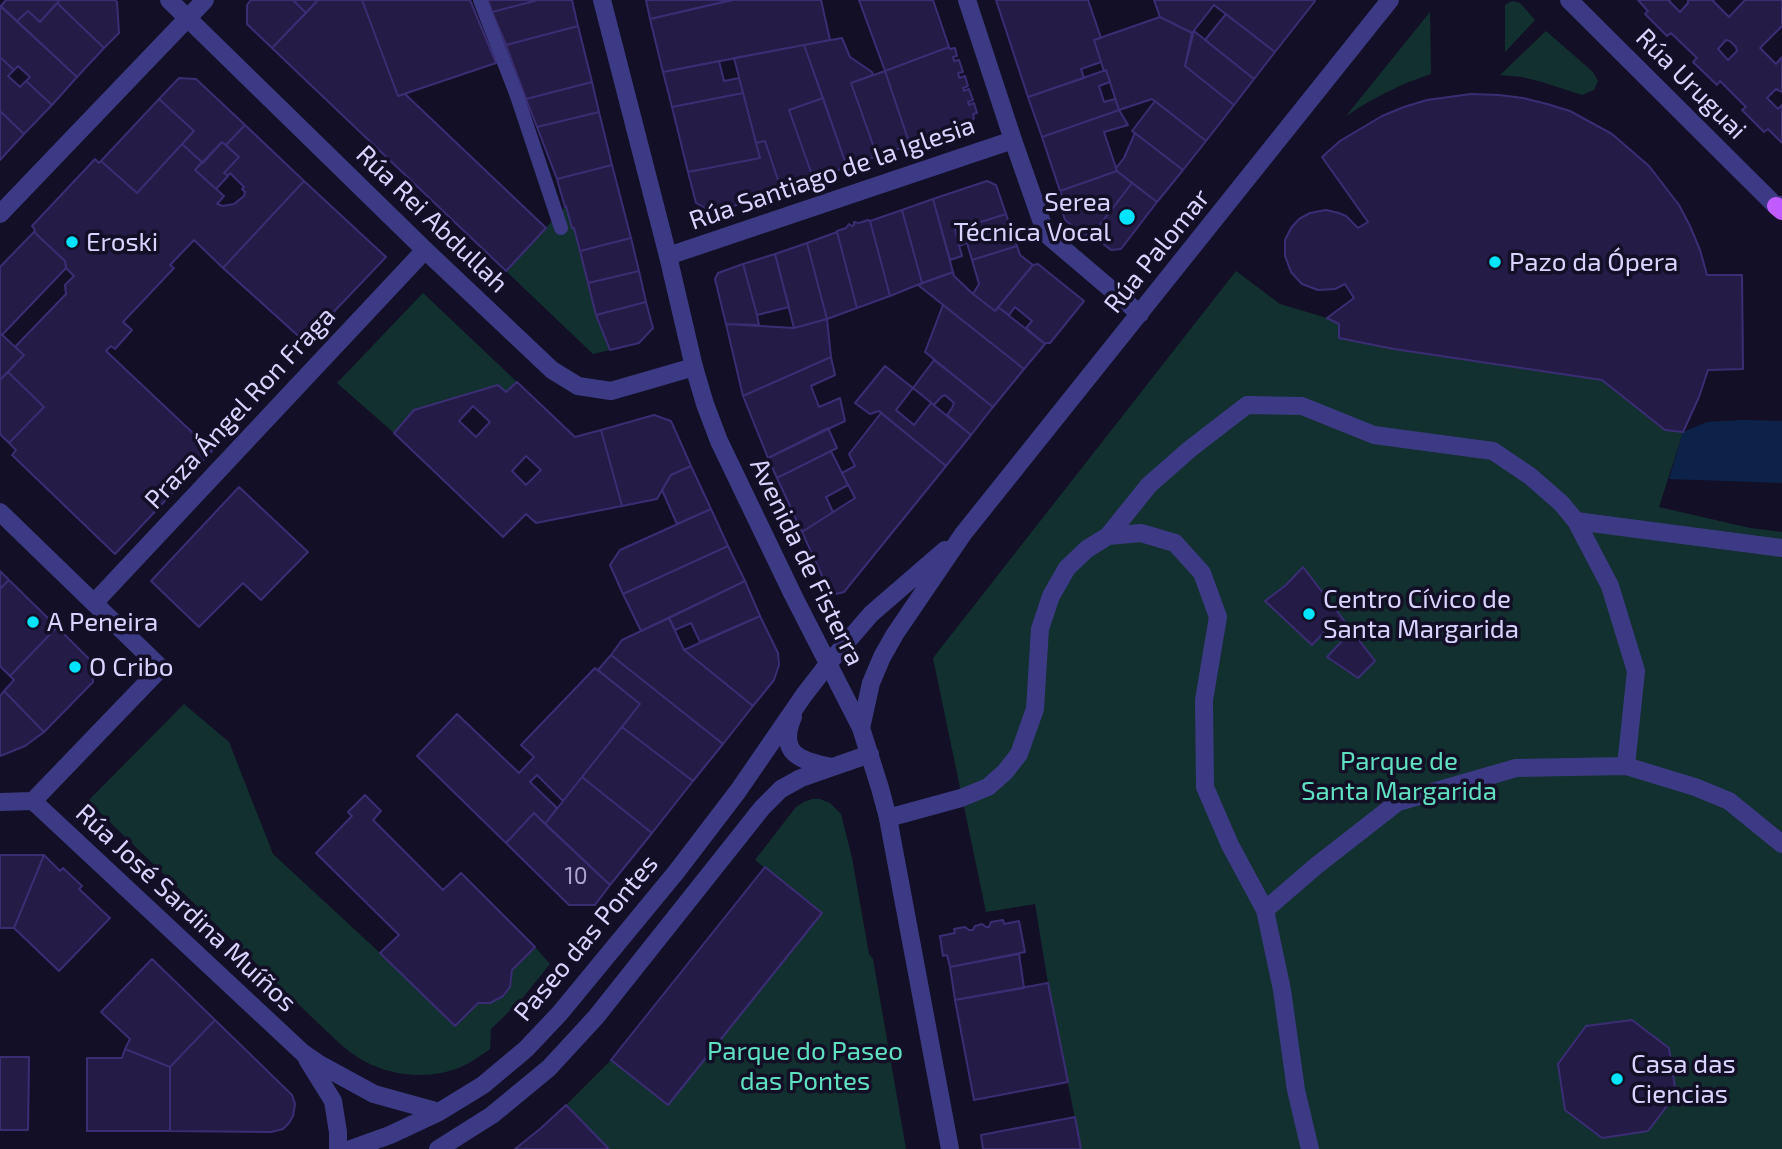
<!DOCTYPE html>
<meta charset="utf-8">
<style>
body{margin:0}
canvas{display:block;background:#130f26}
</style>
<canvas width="1782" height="1149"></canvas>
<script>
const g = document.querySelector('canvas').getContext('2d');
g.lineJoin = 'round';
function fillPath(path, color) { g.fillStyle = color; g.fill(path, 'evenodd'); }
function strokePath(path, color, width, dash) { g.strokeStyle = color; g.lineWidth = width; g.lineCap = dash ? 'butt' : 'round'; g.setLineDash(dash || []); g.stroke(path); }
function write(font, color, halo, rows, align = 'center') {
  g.font = font + ' "Exo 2",sans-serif'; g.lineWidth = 7; g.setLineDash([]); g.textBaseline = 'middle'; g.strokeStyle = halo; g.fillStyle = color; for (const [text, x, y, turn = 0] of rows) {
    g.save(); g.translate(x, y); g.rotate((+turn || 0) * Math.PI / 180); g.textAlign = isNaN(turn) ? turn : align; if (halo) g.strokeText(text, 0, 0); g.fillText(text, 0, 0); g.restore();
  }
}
const green = new Path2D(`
 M1512,1L1520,3L1535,20L1505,52V5Z
 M1430,12L1431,74C1400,84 1373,98 1346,116Z
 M1546,31L1593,72L1598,81L1594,90L1582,95L1542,82L1522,77L1500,75Z
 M566,206L574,228L595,313L610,350L593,354L506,271Z
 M1236,271L1280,304L1327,318L1394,349L1602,380L1665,430L1683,432L1659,507L1750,528L1782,532V1149H1081L1048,983L1035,904L986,912L933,658Z
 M423,293L517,382L506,392L498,385L414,410L394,433L337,383Z
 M184,704L229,742L273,854L380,953L455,1026L478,1003H490L503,996L510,987L512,970L535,947L550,964L521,1000L491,1029L490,1049C481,1055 472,1062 463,1066C432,1080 393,1077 364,1061C346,1051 332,1036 318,1023L88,801Z
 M812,799H820L830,803L841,814L852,858L869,954L873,959L906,1149H609L566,1105L611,1060L668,1105L821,913L755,860L796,807L804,802Z`);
const water = new Path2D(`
 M1742,420L1782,421V483L1669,479L1683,432L1707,422Z`);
const building = new Path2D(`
 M6,0H60L40,22L28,11L17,21L1,6Z
 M60,0H115L117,2L119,33L104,48L57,3Z
 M251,0H293L306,13L272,48L247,24V5Z
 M293,0H318L306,13Z
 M318,0H362L398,96L405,94L546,228L506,271L272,48Z
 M362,0H470L496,63L398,96Z
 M488,0H538L492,12Z
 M538,0H572L578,26L506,45L492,12Z
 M646,0H733L650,19Z
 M731,0H821L830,40L663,72L650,19Z
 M859,0H933L949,47L885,71Z
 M996,0H1088L1101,38L1094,40L1101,62L1081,69L1084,78L1028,97Z
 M1154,0H1314L1315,1L1275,52L1214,5L1192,33L1160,17Z
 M1638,0H1670L1669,1L1680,12L1688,3V0H1714L1713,1L1729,17L1745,0H1782V26L1760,48L1776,64L1782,57V92L1776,89L1767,98L1778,109L1782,105V143L1768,129L1764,132L1742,110L1746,107L1720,81L1717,85L1693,62L1697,58L1671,33L1667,36L1645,14L1648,11ZM1726,40L1730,41L1736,47L1737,51L1728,60L1718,49Z
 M57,3L104,48L77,77L17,21L28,11L40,22Z
 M0,6L77,77L52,105L26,81L30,77L18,66L14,70L0,57Z
 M1226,14L1275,52L1254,79L1205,40Z
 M1160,17L1192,33L1185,66L1234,105L1206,141L1152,99L1119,110L1106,70L1104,71L1094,40Z
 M578,26L592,82L526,99L506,45Z
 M1194,31L1254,79L1234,105L1185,66Z
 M842,38L850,57L872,72L873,75L851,83L877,156L847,167L804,45Z
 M804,45L823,98L789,110L813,178L781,189L765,141L756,143L734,58Z
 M949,47L950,49L955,48L957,56L953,57L954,61L959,60L963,72L958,73L959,76V78L965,76L968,86L963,88L964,91L969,89L973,100L968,102L969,105L974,103L977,113L973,114L974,118L970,124L966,125L968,130L960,133L958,128L956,129L957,134L950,136L949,132L942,134L944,139L933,142L931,138L925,140L927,144L915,148L913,144L910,145L885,71Z
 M0,57L14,70L8,76L20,87L26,81L52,105L24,134L0,111Z
 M719,61L724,81L739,78L743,93L672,107L663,72Z
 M1106,70L1110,82L1099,86L1104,102L1115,99L1119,110L1042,137L1028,97Z
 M885,71L910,145L877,156L851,83Z
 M179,78L196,79L245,125L226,145L222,142L203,163L182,144L194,131L159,99Z
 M592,82L599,112L537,127L526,99Z
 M743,93L760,158L688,172L672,107Z
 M1471,94L1499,95L1523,98L1547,104L1570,111L1612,134L1649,166L1679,205L1690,226L1700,250L1707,275H1742L1743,369L1708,370L1699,397L1683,432L1665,430L1602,380L1394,349L1339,338V324L1327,318L1354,298L1345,284L1335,289L1318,290L1302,284L1291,272L1285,256V240L1291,228L1299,219L1310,213L1326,210L1339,213L1346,216L1358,228L1368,222L1322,157L1340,141L1382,116L1404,107L1427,100Z
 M823,98L847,167L813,178L789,110Z
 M159,99L194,131L137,193L101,161Z
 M1155,101L1206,141L1183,170L1132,131Z
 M1119,110L1128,125L1104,132L1117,171L1060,191L1042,137Z
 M0,111L24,134L0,160Z
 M599,112L612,165L557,179L537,127Z
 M245,125L304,181L223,268L194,240L170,265L174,268L123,322L132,330L115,349L111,346L106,351L212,451L115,554L12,455L16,450L9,443L44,407L8,372L24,355L15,347L66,294L65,285L74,276L66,268L65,261L34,232L35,230L32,226L95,159L99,163L101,161L137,193L182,144L202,162L195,170L224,196L217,204L223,206L234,204L244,196L245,192L242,189L244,187L230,173L228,176L224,173L239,157L226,145Z
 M1135,133L1183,170L1157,202L1117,171L1116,168L1124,158Z
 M765,141L781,189L714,213L696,203L688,172L760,158L756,143Z
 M222,142L239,157L224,173L228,176L216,189L195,170Z
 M612,165L631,238L580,251L574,228H572L566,206L565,207L557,179Z
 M1117,171L1132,183L1092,235L1089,232L1085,236L1065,220L1058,198L1062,196L1060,191Z
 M304,181L386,257L305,342L223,268Z
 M987,181L996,185L1006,214L955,230L962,256L950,260L933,199Z
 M1132,183L1157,202L1121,249L1111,250L1092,235Z
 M933,199L953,272L922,283L902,210Z
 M902,210L922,283L890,296L870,221Z
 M1006,214L1017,246L972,260L967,243L959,246L955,230Z
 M868,220L870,221L890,296L857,308L837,232V231L846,228L849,224L852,226L854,225V222L859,223Z
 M34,232L65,261L66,268L2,335L0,333V267Z
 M837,232L857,308L827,319L807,243Z
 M631,238L639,271L588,283L580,251Z
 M807,243L827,319L794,328L775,254Z
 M1017,246L1020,255L1033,265L995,311L973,294L979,284L972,260Z
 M775,254L789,307L757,315L743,264Z
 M743,264L757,315L759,325L726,324L715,279L718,273Z
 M1038,264L1084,301L1050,343H1044L1026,328L1032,321L1015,307L1009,315L998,307L1033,265Z
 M639,271L646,302L596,315L588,283Z
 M953,272L954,276L973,294L995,311L998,307L1045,344L1024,369L918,285Z
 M646,302L653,328L639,343L610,350L596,315Z
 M943,305L1024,369L993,407L925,352Z
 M827,319L831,357L743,396L726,324L794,328Z
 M0,333L24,355L0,380Z
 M831,357L835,375L811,386L819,407L840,398L845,421L768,458L743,396Z
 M934,360L993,407L971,435L947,415L952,408L954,403L945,395L941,397L934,405L913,388Z
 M885,366L913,388L896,410L914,425L931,403L971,435L946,466L879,411L870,414L855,403Z
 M8,372L44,407L9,443L0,434V380Z
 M517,382L575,437L601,430L622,506L536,523L526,514L503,537L394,433L414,410L498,385L506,392ZM473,406L490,422L476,437L459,421ZM526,456L541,470L526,485L512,471Z
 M881,413L946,466L844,592L836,594L829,591L802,532L855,498L842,473L855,466L849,454Z
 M654,415L671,421L691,466L671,475L657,499L622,506L601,430Z
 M828,428L837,448L777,478L768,458Z
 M831,451L848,485L826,497L833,512L802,532L777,478Z
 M691,466L711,509L677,524L662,490L671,475Z
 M239,487L308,552L261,600L243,583L199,627L151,581Z
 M711,509L728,546L623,594L610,565L620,550Z
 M728,546L745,581L641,631L623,594Z
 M1303,567L1375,661L1358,678L1327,657L1342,641L1329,627L1312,645L1265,601L1286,585Z
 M0,571L9,580L0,589Z
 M9,580L57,627L10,676L0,666V589Z
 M745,581L760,616L700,642L691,623L675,630L669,618Z
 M760,616L778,653L779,665L774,680L753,706L684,650Z
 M669,618L684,650L753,706L723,744L611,655L622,640Z
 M57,627L92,662L93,682L44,732L4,691L14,680L10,676Z
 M611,655L723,744L693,781L622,727L640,704L598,670Z
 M595,668L640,704L563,801L537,775L530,782L557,808L545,824L534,813L506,843L417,756L457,714L519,773L534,757L521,745Z
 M4,691L44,732L25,746L0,756V696Z
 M622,727L693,781L652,833L582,777Z
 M582,777L652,833L610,885L545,824Z
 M365,795L381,811L373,820L443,890L461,873L535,947L512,970L510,987L503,996L490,1003H478L455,1026L380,953L399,935L316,853L352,816L348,812Z
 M534,813L610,885L595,905H569L506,843Z
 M0,855H44L14,928H0Z
 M44,855L60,871L63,868L82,886L79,889L110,918L59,971L14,928Z
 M765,867L822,913L668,1105L611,1060Z
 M1003,920L1004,924L1019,921L1025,952L950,967L947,955L943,956L940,936L955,933L954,929L965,927L969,930H973L975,926L982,924L986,927H989L991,922Z
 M1019,954L1024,988L955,1000L950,967Z
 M152,959L215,1020L170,1067L125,1049L130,1039L101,1012Z
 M1048,983L1068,1082L974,1100L955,1000Z
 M215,1020L292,1095L295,1104L293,1116L289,1123L283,1129L271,1132L170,1131V1067Z
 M1632,1020L1669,1048L1676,1094L1648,1131L1602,1138L1565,1110L1558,1064L1586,1026Z
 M125,1049L170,1067V1131H87V1058H122Z
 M0,1057H29L28,1130H0Z
 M566,1105L609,1149H515L540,1129Z
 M1075,1117L1081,1149H983L981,1135Z`);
const service = new Path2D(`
 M480,0L517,96L561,228`);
const pedestrian = new Path2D(`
 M1576,521L1610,586L1636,671L1626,766
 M1108,536L1149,485L1190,449L1247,405L1302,406L1374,435L1493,451L1530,476L1561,503L1576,521L1782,548
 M94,603L425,250
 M888,818L961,798L988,787L1005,772L1019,754L1035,709L1040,629L1051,596L1067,568L1087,549L1108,536L1141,533L1175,543L1202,573L1218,617L1204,700L1205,787L1230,845L1265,910L1282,990L1296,1090L1310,1149
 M1265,910L1316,866L1398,802L1516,768L1626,766L1695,787L1729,801L1782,844`);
const minor = new Path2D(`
 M169,0L425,250L552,370L578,386L611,391L694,367
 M967,0L1013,140L1046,234L1140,314
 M1569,0L1776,206L1782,205
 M0,214L205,0
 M668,256L1013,140
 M0,512L161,668L33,801L0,802
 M793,717C777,754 801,761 832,767
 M861,728L871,683L882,657L895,634L963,534L1390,0
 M33,801L303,1053L319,1064L374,1094L439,1112
 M307,1059L333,1101L338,1132V1149
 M351,1149L390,1135L439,1112L483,1085L526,1049L560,1013L677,871L738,791L804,695L828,664L871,614L945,550
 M438,1149L492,1115L549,1068L596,1017L762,808L781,789L801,778L870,754`);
const tertiary = new Path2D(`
 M602,0L668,256L694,367L705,404L719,441L793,595L861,728L880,788L888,818L950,1149`);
const primary = new Path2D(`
 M1776,206L1782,211`);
const markers = [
 [1127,217,9,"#00e5ff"],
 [72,242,7,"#00e5ff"],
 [1495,262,7,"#00e5ff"],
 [1309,614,7,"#00e5ff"],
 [33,622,7,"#00e5ff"],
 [75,667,7,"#00e5ff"],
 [1617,1079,7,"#00e5ff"]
];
const numberNames = [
 ["10",576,876]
];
const streetNames = [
 ["Rúa Uruguai",1691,84,45],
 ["Rúa Santiago de la Iglesia",832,173,-19],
 ["Rúa Rei Abdullah",432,219,44],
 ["Rúa Palomar",1157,251,-51],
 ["Praza Ángel Ron Fraga",240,408,-47],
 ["Avenida de Fisterra",807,562,64],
 ["Rúa José Sardina Muíños",186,908,43],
 ["Paseo das Pontes",586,938,-50]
];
const poiNames = [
 ["Serea",1111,202,"right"],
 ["Técnica Vocal",1111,232,"right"],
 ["Eroski",86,242],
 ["Pazo da Ópera",1509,262],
 ["Centro Cívico de",1323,599],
 ["Santa Margarida",1323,629],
 ["A Peneira",47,622],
 ["O Cribo",89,667],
 ["Casa das",1631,1064],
 ["Ciencias",1631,1094]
];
const parkNames = [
 ["Parque de",1399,761],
 ["Santa Margarida",1399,791],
 ["Parque do Paseo",805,1051],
 ["das Pontes",805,1081]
];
fillPath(green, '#12302f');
fillPath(water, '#0c2248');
fillPath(building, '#241b47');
strokePath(building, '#3b2d73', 2);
strokePath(service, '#3d3a85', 14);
strokePath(pedestrian, '#3d3a85', 18);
strokePath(minor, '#3d3a85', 18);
strokePath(tertiary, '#3d3a85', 18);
strokePath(primary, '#c25bff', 18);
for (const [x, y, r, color] of markers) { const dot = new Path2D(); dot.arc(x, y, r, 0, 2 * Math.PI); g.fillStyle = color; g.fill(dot); strokePath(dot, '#130f26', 2.5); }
write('23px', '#aca6d1', null, numberNames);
write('26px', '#d9d4ff', '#130f26', streetNames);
write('26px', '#d9d4ff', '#130f26', poiNames, 'left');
write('26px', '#5fe0c0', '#130f26', parkNames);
</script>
